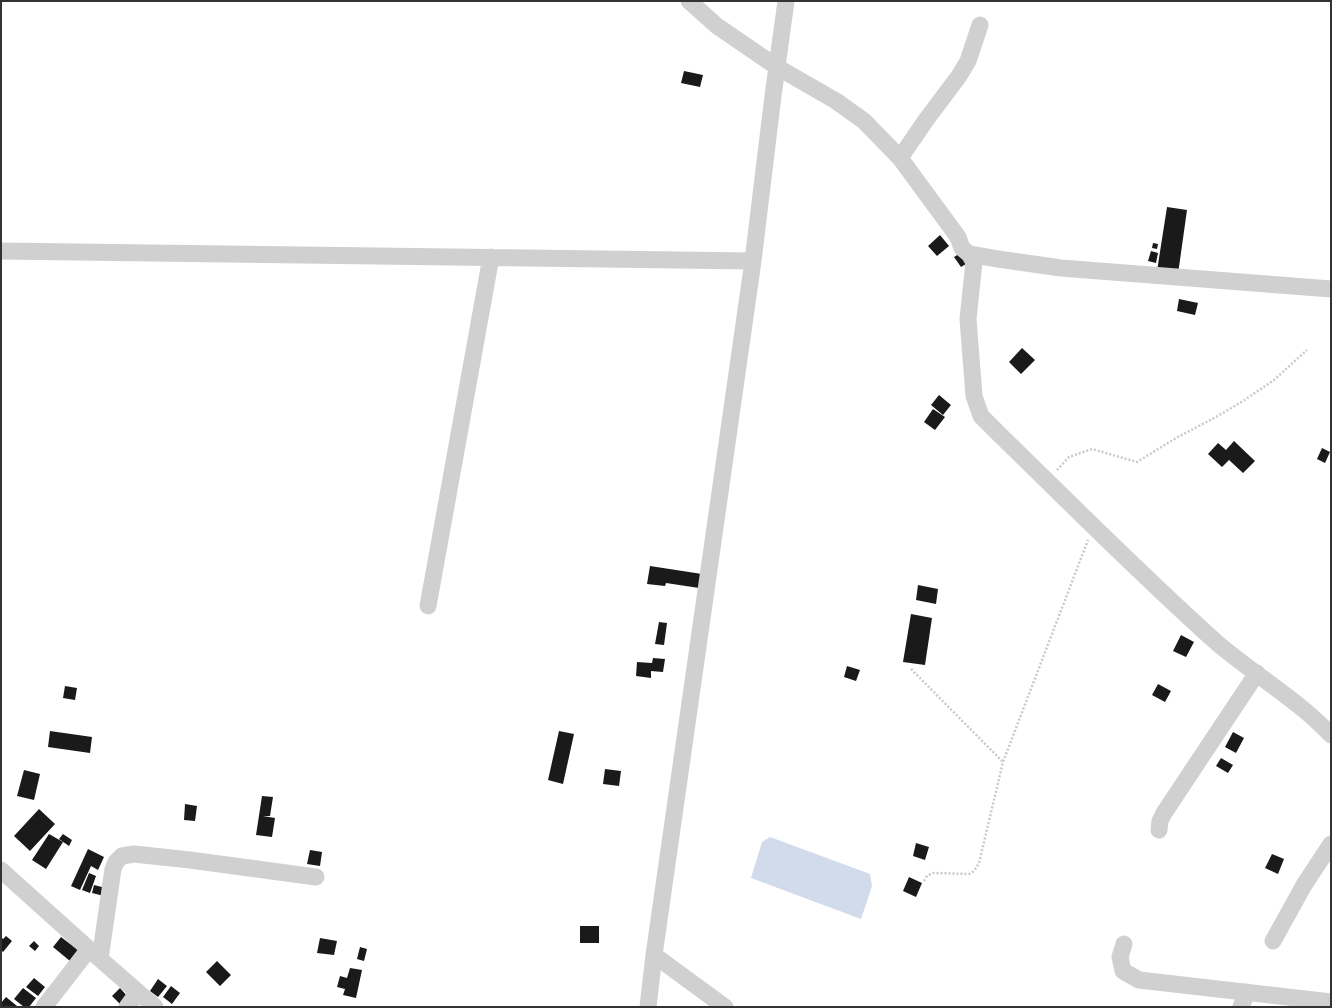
<!DOCTYPE html>
<style>
body{margin:0}
#map{position:relative;width:1332px;height:1008px;overflow:hidden;background:#fff;font-family:Roboto,sans-serif}
canvas{display:block}
.frame{position:absolute;inset:0;border:2px solid #333;pointer-events:none}
</style>
<div id="map">
<canvas width="1332" height="1008"></canvas>
<div class="frame"></div>
</div>
<script>
const g = document.querySelector('canvas').getContext('2d');
g.lineJoin = 'round';
function fillPath(path, color) { g.fillStyle = color; g.fill(path, 'evenodd'); }
function strokePath(path, color, width, dash) { g.strokeStyle = color; g.lineWidth = width; g.lineCap = dash ? 'butt' : 'round'; g.setLineDash(dash || []); g.stroke(path); }
const water = new Path2D(`
 M770,837L870,874L872,886L861,919L751,878L762,842Z`);
const building = new Path2D(`
 M684,71L703,75L700,87L681,83Z
 M1167,207L1187,210L1178,274L1157,271Z
 M940,235L949,246L937,256L928,246Z
 M1153,243L1158,244L1157,249L1152,248Z
 M964,251L971,261L961,267L954,257Z
 M1151,251L1158,253L1156,263L1148,261Z
 M1179,299L1198,303L1195,315L1177,311Z
 M1022,348L1035,360L1021,374L1009,362Z
 M939,395L951,405L943,415L931,405Z
 M933,409L945,417L935,430L924,422Z
 M1234,441L1255,461L1243,473L1229,460L1222,467L1208,454L1218,443L1226,450Z
 M1322,448L1330,452L1325,463L1317,459Z
 M650,566L702,574L699,588L666,583L665,586L647,584Z
 M918,585L938,589L936,604L916,600Z
 M911,614L932,618L925,665L903,662Z
 M659,622L667,623L664,645L655,644Z
 M1181,635L1194,642L1186,657L1173,651Z
 M653,658L665,659L663,672L651,671V678L636,676L637,662L652,663Z
 M847,666L860,670L856,681L844,677Z
 M1158,684L1171,691L1165,702L1152,695Z
 M65,686L77,688L75,700L63,698Z
 M50,731L92,737L90,753L48,747Z
 M559,731L574,734L563,784L548,780Z
 M1233,732L1244,738L1236,753L1225,747Z
 M1221,758L1233,765L1228,773L1216,766Z
 M605,769L621,771L619,786L603,784Z
 M24,770L40,774L34,800L17,796Z
 M262,796L273,797L270,816H263L275,818L272,837L256,835Z
 M185,804L197,806L195,821L184,820Z
 M39,809L55,824L30,851L14,836Z
 M49,834L63,842L46,869L32,860Z
 M63,834L72,840L69,846L59,839Z
 M916,843L929,847L925,860L913,856Z
 M88,849L104,857L98,870L91,866L80,890L71,886Z
 M310,850L322,852L320,866L307,864Z
 M1272,854L1284,859L1278,874L1265,868Z
 M89,873L96,876L90,893L82,890Z
 M909,877L922,883L916,897L903,891Z
 M94,885L106,888L104,896L92,893Z
 M580,926H599V943H580Z
 M6,936L12,941L3,952L1,950V937L3,939Z
 M61,937L78,950L70,961L53,947Z
 M320,938L337,941L334,955L317,953Z
 M34,941L39,946L35,951L29,946Z
 M360,947L367,949L364,961L357,959Z
 M217,961L231,975L220,986L206,972Z
 M350,968L362,970L356,998L343,995L345,989L337,987L340,976L347,978Z
 M34,978L45,987L38,996L26,987Z
 M158,979L167,986L158,997L150,991Z
 M171,986L180,993L172,1004L163,997Z
 M23,988L36,998L29,1007H24L14,999Z
 M120,988L128,997L120,1004L112,996Z
 M6,997L17,1006L19,1007H1V1003Z`);
const path = new Path2D(`
 M1057,470L1069,457L1092,449L1137,462L1176,438L1216,417L1243,401L1274,380L1307,350
 M911,669L1003,762
 M924,881L927,876L933,873L969,874L974,871L979,863L1003,762L1088,540`);
const minor = new Path2D(`
 M689,1L717,26L777,67L836,101L864,121L900,158L958,237L962,248L969,254L974,262L968,319L974,396L981,416L1000,435C1071,504 1141,575 1216,642C1253,674 1297,699 1331,735
 M900,158L926,120L959,76L968,61L980,25
 M1,251L753,261
 M969,254L998,259L1061,268L1331,289
 M428,606L491,257
 M1159,830L1160,821L1164,813L1257,673
 M1,870L100,959L155,1007
 M1273,941L1304,885L1331,844
 M1124,944L1120,957L1123,971L1139,980L1331,1002
 M654,955L725,1007
 M100,959L113,869L116,862L122,856L134,854L190,860L316,877
 M44,1007L89,949
 M127,1007L138,992
 M648,1007L654,955L753,261L773,96L786,1
 M1241,1007L1247,992`);
fillPath(water, '#d1dbeb');
fillPath(building, '#1a1a1a');
strokePath(path, '#cacaca', 2.5, [2, 2]);
strokePath(minor, '#d0d0d0', 17);
</script>
